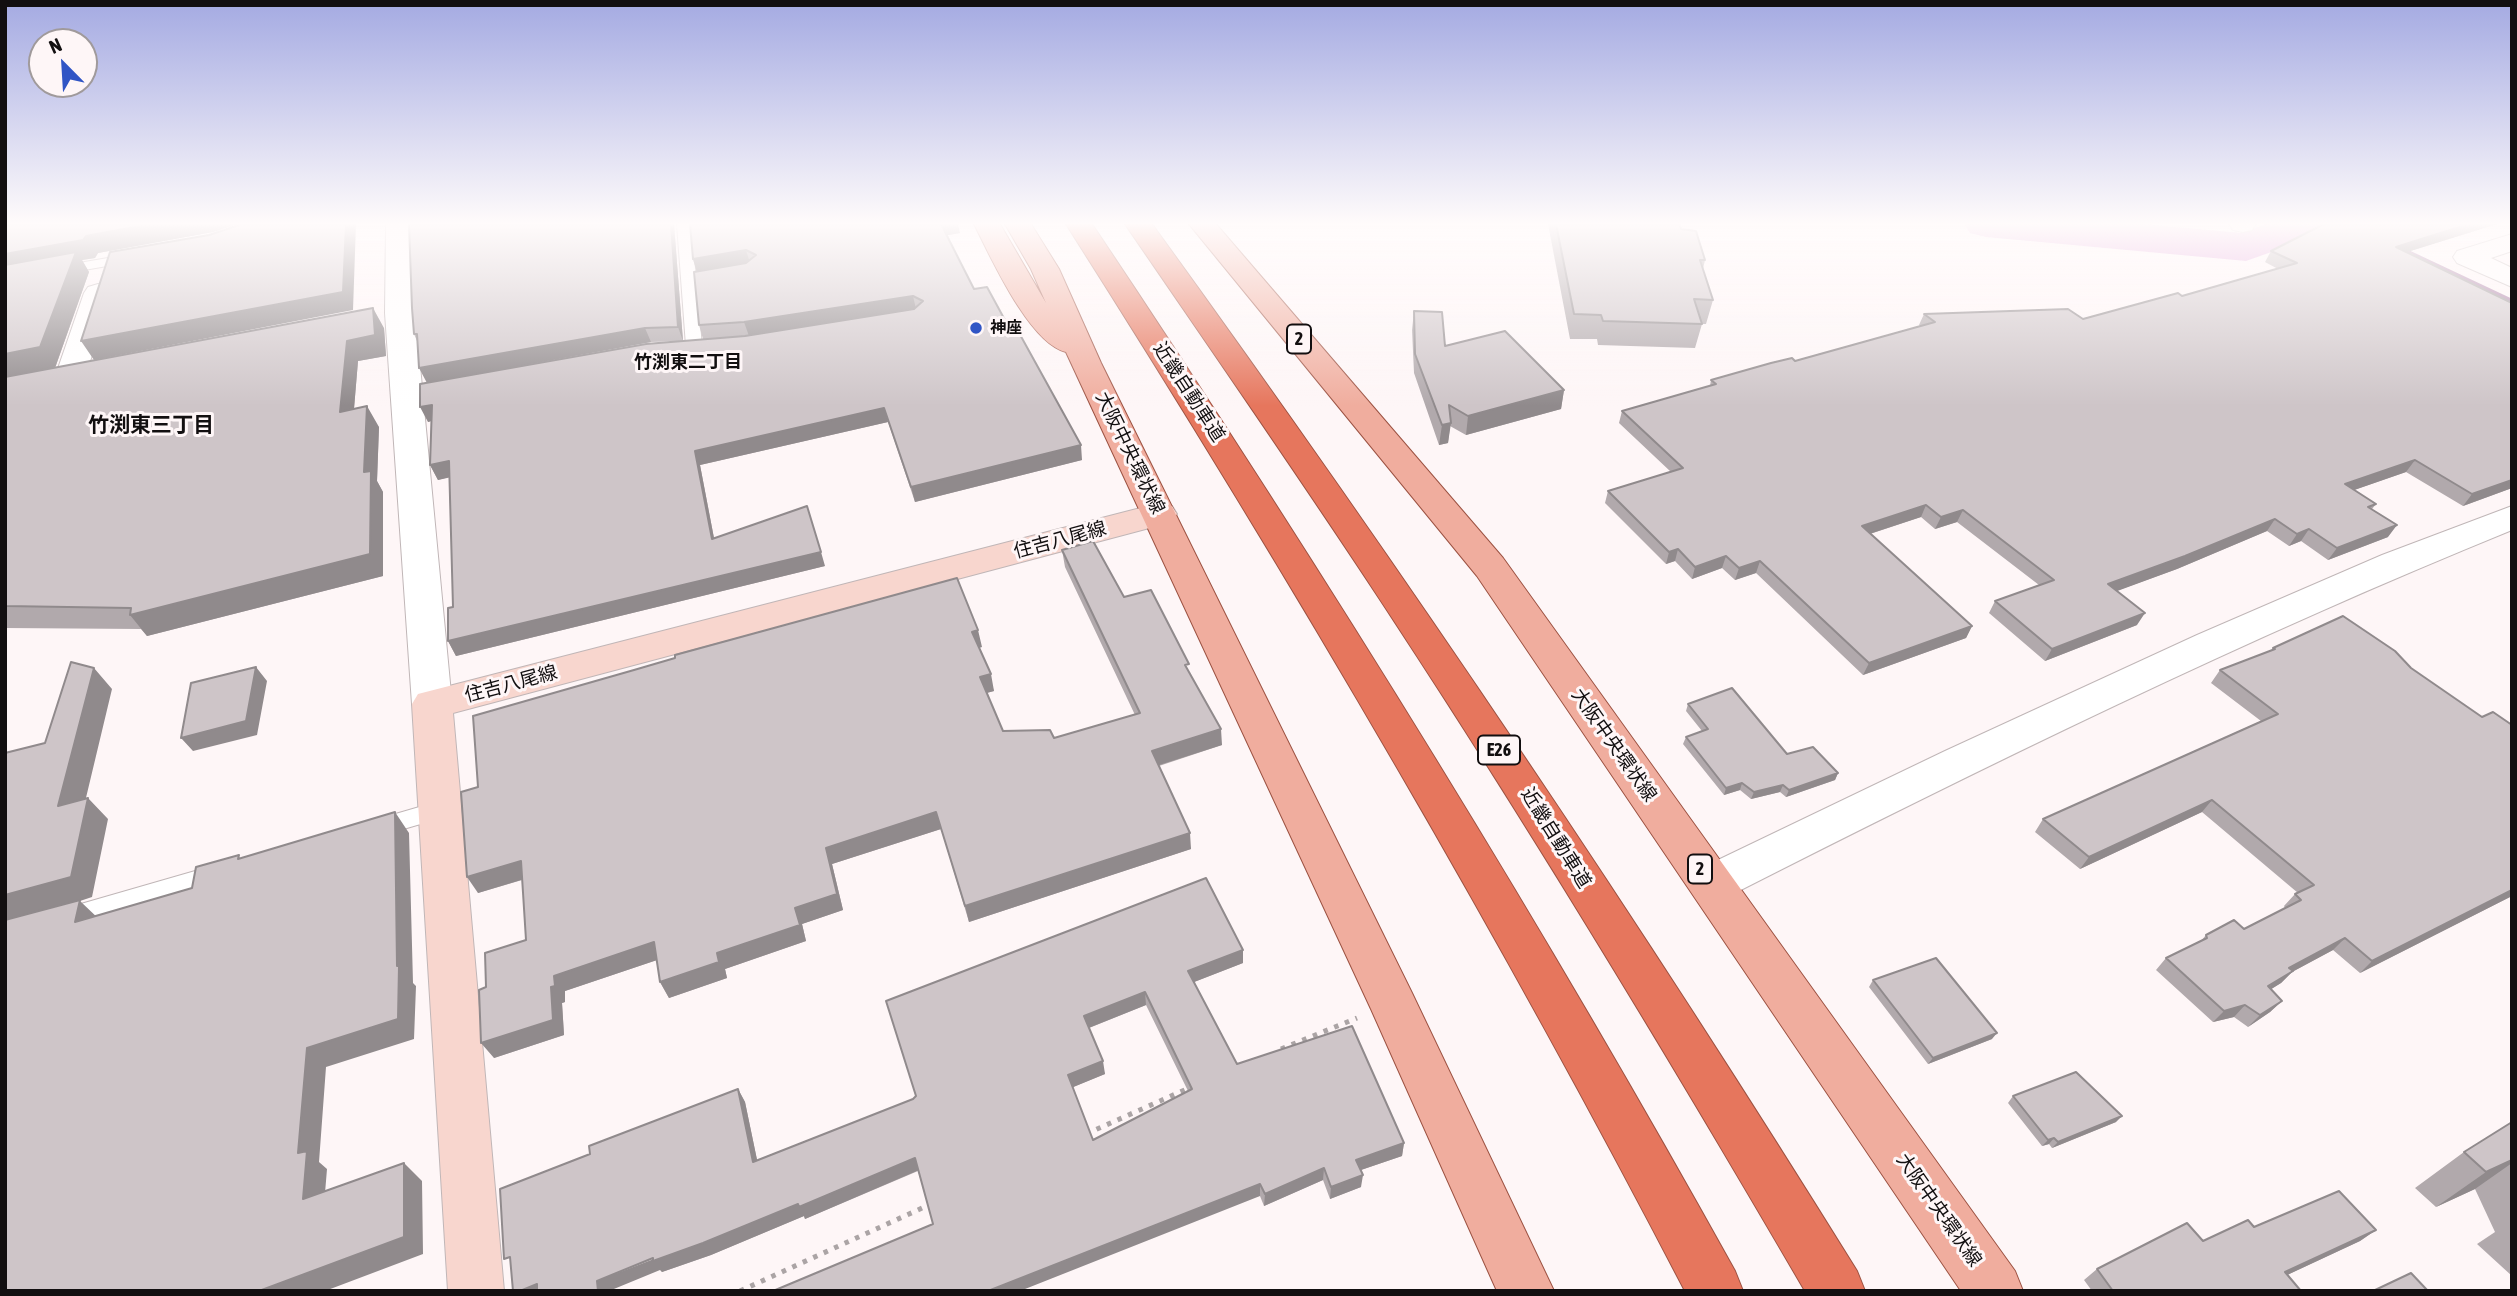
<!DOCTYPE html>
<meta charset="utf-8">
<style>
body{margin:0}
#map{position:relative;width:2517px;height:1296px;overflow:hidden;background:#fef6f7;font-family:"Asap Condensed",sans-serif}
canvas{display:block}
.frame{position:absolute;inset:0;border:7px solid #120f10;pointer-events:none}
.north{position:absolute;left:28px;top:28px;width:70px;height:70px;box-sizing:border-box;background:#fef6f7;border:2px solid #a09a9b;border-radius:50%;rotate:336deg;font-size:19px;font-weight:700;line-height:28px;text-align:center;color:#120f10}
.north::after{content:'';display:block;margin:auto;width:24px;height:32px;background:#3055c5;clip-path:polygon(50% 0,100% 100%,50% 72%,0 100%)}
</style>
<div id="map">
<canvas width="2517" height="1296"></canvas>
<div class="frame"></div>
<div class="north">N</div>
</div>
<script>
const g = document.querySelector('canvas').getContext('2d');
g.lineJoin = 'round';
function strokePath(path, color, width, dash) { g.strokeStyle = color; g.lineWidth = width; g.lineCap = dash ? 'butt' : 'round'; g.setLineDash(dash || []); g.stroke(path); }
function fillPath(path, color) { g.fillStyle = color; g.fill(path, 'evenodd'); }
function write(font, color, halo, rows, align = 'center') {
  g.font = font + ' "Asap Condensed","Noto Sans JP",sans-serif'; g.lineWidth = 6; g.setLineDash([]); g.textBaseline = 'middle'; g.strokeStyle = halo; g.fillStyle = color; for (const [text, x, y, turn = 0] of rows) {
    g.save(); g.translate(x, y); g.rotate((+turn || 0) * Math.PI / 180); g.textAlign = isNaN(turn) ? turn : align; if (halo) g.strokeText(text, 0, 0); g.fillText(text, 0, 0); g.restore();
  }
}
const stream = new Path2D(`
 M2278,236L2307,243
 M2266,240L2291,252
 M2410,255L2512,303`);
const river = new Path2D(`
 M1964,224H2142L2242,233L2266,224H2331L2325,233L2246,261L1986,237L1970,233Z`);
const path = new Path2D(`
 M1281,1049L1357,1018
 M1086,1134L1189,1088
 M740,1291L931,1204`);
const service = new Path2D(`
 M677,224H691L702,346L694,351L686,346Z
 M108,258L113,259V265L61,274L54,270L61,266Z
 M440,801L448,804L451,810L448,816L376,837L368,834L365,828L368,822Z
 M216,865L224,867L227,874L224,881L67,928L59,925L55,918L59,911L67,908Z`);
const minor = new Path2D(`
 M386,224H412L415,313L452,704L446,714L432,719L418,714L412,704L385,313Z
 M2229,224H2256L2252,230L2243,232L2233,230Z
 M2512,234V251L2491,258L2512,268V287L2457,263L2453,257L2457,251Z
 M98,284L108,287L112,293L85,377L81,384L70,386L59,384L55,377L84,293L88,287Z
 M2512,506V530C2244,639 1985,766 1727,897L1711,903L1695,897L1688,884L1695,871L1945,751L2197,635L2382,555Z`);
const secondary = new Path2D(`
 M1160,503L1172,506L1177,514L1172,522L453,713L504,1291H448L412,704L418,694Z`);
const primary = new Path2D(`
 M974,224H1000L1046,303L1031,269L1005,224H1031L1059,269L1101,363L1412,993L1554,1291H1497L1371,1009L1066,352C1029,343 991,257 974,224Z
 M1189,224H1216L1503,558L2015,1271L2023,1291H1961L1477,576Z`);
const motorway = new Path2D(`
 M1066,224H1092C1320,565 1536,912 1735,1271L1743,1291H1685C1495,925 1287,571 1066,224Z
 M1125,224H1152C1399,565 1635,913 1857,1271L1865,1291H1805C1674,1066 1539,842 1396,624C1308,489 1216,357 1125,224Z`);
const wall = new Path2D(`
 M5,224H237L213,232L98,253L95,258L82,260L89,272L55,368L384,328L386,356L358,361L354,409L379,427L377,481L383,492V576L147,636L141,629L5,628Z
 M674,224L683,341L703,339L699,325L697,272L693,259L690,224L960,233L947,235L974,289L1082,460L915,502L888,422L700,465L714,538L825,566L456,656L448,641L453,607L449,477L438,480L430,465L431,421L428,422L427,382L417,341L414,334ZM683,341L518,366L651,342Z
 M1548,224H1679L1681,229L1705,260L1703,269L1713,300L1706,324H1702L1695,348L1598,345L1597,339H1570Z
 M2324,224H2497L2407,252L2512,303V488L2463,506L2406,472L2354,490L2376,504L2372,509L2388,537L2328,560L2301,541L2289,546L2267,531L2177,569L2116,591L2137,625L2045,661L1989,613L1995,601L2039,585L1957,522L1935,529L1921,517L1870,534L1972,626L1966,638L1863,675L1756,573L1735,580L1722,568L1692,579L1675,561L1666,564L1605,503L1608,491L1671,472L1619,423L1622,411L1710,386L1711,380L1795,361L1920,326L1919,325L1924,314L2083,319L2182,296L2278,269L2265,262L2271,251Z
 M1414,311L1445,346L1564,390L1561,409L1466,435L1450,426L1448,443L1439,445L1414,373L1412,330Z
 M1062,550L1124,597L1189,672L1222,745L1159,766L1191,849L969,922L941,829L832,864L843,910L802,924L806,941L725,969L727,978L669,998L660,982L657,960L565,991V1002L562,1003L564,1035L494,1058L486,987L526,940L522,880L478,893L461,792L982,647L979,648L994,691L986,693L1003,731L1054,738L1135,715L1065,567Z
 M2273,648L2512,896L2360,973L2333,950L2292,972L2281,983L2271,989L2282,1001L2270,1012L2248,1027L2234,1017L2213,1022L2156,970L2166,958L2201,941L2206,935L2244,929L2285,908L2284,906L2295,894L2298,893L2202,812L2080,869L2035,832L2043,819L2261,721L2211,683L2220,670L2271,651Z
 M1688,704L1787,754L1838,773L1835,780L1786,797L1780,792L1751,799L1740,790L1724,795L1683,744L1686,737L1702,731L1686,711Z
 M1243,963L1194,982L1237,1064L1404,1143L1402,1156L1361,1170V1187L1330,1199L1323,1180L1264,1206L1260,1196L933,1224L918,1171L805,1219L804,1216L711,1255L662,1272L590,1154L738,1089L745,1102L757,1160L913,1099L916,1096L886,1001ZM1146,1005L1188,1091L1093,1140L1073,1087L1105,1074L1089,1028Z
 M1873,980L1992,1039L1928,1064L1869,987Z
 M2013,1096L2116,1122L2052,1148L2049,1144L2042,1146L2008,1103Z
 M2512,1122V1276L2477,1244L2495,1232L2475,1189L2436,1207L2415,1188L2464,1152Z
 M2254,1227L2376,1230L2360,1241L2287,1275L2301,1291H2092L2084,1280L2097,1269Z`);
const shadedWall = new Path2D(`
 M150,224H237L213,232L98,253L95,258L82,260L89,272L55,368L5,378V244L86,236Z
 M346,224H356L353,310L94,360L81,341Z
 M671,224H674L683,341L678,327Z
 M941,224H958L960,233L943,236Z
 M2469,224H2497L2388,258L2396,247Z
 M746,250L750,263L697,273L693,259Z
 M913,296L916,309L749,336L744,322Z
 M373,308L384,328L386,356L358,361L352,432L340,412L347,341Z
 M645,328L651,342L427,383L419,368Z
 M1564,390L1561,409L1466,435L1468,416Z
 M432,405L439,419L428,422L420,407Z
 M367,406L379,427L377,481L383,492V576L147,636L130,615L364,472Z
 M884,408L888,422L700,465L717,554L712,539L695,451Z
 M1451,423L1448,443L1439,445L1442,425Z
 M1081,445L1082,460L915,502L911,487Z
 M2415,460L2406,472L2337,496L2345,484Z
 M449,461L456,476L438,480L430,465Z
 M2512,480V488L2463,506L2472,494Z
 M1926,505L1921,517L1857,538L1862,526Z
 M1963,510L1957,522L1935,529L1941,517Z
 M2275,519L2267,531L2177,569L2101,597L2108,584Z
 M2397,525L2388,537L2328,560L2337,548Z
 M2309,529L2301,541L2289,546L2297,534Z
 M1678,549L1675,561L1666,564L1669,552Z
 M821,552L825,566L456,656L448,641Z
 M1726,556L1722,568L1692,579L1695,567Z
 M1760,561L1756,573L1735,580L1739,568Z
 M2145,613L2137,625L2045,661L2052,649Z
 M1972,626L1966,638L1863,675L1869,663Z
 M978,630L982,647L976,649L972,632Z
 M256,667L267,681L257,735L193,751L181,738Z
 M94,668L112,689L79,827L58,806Z
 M991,674L994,691L983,694L980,677Z
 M1221,729L1222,745L1153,767L1152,751Z
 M1838,773L1835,780L1786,797L1789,790Z
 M1742,783L1740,790L1724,795L1726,788Z
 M1783,785L1780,792L1751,799L1754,792Z
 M88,798L108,819L92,897L80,901L101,921L96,942L5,922V895Z
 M2212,800L2202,812L2080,869L2089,857Z
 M395,812L409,833L413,983L416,986L414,1039L326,1067L319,1162L327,1169L323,1217L303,1199L298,1153L307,1048L397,966Z
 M936,812L941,829L832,864L843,910L802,924L806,941L725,969L727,978L669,998L660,982L717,953L795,908L826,848Z
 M1190,833L1191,849L969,922L965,906Z
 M521,861L531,877L478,893L467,877Z
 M2512,890V896L2360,973L2372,961Z
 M2345,938L2333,950L2292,972L2281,983L2257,998L2289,968Z
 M654,942L663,958L565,991V1002L562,1003L564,1035L494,1058L481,1043L554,976Z
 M1243,950V963L1189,984L1188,971Z
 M1145,992L1146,1005L1086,1029L1084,1016Z
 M2282,1001L2270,1012L2248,1027L2260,1015Z
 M2245,1005L2234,1017L2213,1022L2224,1011Z
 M1997,1033L1992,1039L1928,1064L1933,1058Z
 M1103,1061L1105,1074L1071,1088L1068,1075Z
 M738,1089L745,1102L760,1174L753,1162Z
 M2122,1116L2116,1122L2052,1148L2058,1142Z
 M2054,1138L2049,1144L2042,1146L2048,1140Z
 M1404,1143L1402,1156L1355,1172L1356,1160Z
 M915,1158L919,1170L805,1219L804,1216L711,1255L662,1272L660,1270L609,1291H598L597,1281Z
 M2512,1160V1163L2475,1189L2436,1207L2486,1172Z
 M404,1163L422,1181L423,1254L325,1291H259Z
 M1324,1168L1323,1180L1264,1206L1265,1194Z
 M1363,1175L1361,1187L1330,1199L1331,1187Z
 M1260,1184V1196L1020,1291H988Z
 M2376,1230L2360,1241L2270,1283L2285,1272Z
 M537,1284L543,1291H520Z`);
const building = new Path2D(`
 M5,224H150L86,236L83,240L5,254Z
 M242,224H346L343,292L81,341L110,252L209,235Z
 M409,224H671L678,327L645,328L419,368L417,334H414L412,308Z
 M690,224H941L974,289L987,287L1012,333L1018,331L1081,445L911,487L884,408L695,451L712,539L807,506L821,552L448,641V608L453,607L449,461L430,465L432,405L420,407V384L646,344L745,336L914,309L923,301L913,296L744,322L699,325L694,272L746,263L756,255L746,250L693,259Z
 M1556,224H1679L1681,229L1696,231L1705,260H1700L1713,300L1694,299L1702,324L1603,321L1601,315L1574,314Z
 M2324,224H2469L2396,247L2512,303V480L2472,494L2415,460L2345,484L2376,504L2368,507L2397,525L2337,548L2309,529L2297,534L2275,519L2185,556L2108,584L2145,613L2052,649L1995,601L2054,580L1963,510L1941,517L1926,505L1862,526L1972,626L1869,663L1760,561L1739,568L1726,556L1695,567L1678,549L1669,552L1608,491L1683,468L1622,411L1716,384L1711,380L1771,363L1792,358L1795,361L1935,322L1924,314L2068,309L2083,319L2178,293L2182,296L2297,263L2271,251Z
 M76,252L40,347L5,354V265Z
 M373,308L375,335L347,341L340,412L367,406L364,472L371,471L370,554L130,615L131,608L5,606V377Z
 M1414,311L1442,312L1445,346L1505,331L1564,390L1468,416L1449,405L1451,423L1442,425L1415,354Z
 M1093,541L1124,597L1151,590L1189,664L1185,665L1221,729L1152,751L1190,833L965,906L936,812L826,848L837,894L795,908L800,925L717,953L719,962L660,982L654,942L554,976L555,986L551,987L553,1020L481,1043L479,990L486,987L485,953L526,940L521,861L467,877L461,792L478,787L473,716L634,670L675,658V655L957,578L978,630L972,632L991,674L980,677L1003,731L1050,730L1054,738L1140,713L1062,550Z
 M2343,616L2395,651L2411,668L2482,717L2493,712L2512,725V890L2372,961L2345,938L2289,968L2293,971L2268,986L2282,1001L2260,1015L2245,1005L2224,1011L2166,958L2207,938L2206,935L2234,920L2244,929L2301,900L2295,894L2314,885L2212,800L2089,857L2043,819L2278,714L2220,670L2275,649L2273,648Z
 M71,662L94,668L58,806L88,798L71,877L5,895V753L45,743Z
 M256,667L246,721L181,738L191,683Z
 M1732,688L1787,754L1813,747L1838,773L1789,790L1783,785L1754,792L1742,783L1726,788L1686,737L1708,729L1688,704Z
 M395,812L397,966H399L398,1019L307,1048L298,1153L307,1151L303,1199L404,1163V1237L259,1291H5V920L80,900L75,922L192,888L196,867L239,855L238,859Z
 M1206,878L1243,950L1188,971L1237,1064L1352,1026L1404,1143L1356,1160L1363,1175L1331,1187L1324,1168L1265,1194L1260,1184L988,1291H773L933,1224L915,1158L799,1207L798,1204L703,1243L653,1261V1258L597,1281L598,1291H537V1284L520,1291H513L510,1257L504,1259L500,1189L590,1154L589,1146L738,1089L753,1162L913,1099L916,1096L886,1001ZM1145,992L1192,1089L1093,1140L1068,1075L1103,1061L1084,1016Z
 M1936,958L1997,1033L1933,1058L1873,980Z
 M2076,1072L2122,1116L2058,1142L2054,1138L2048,1140L2013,1096Z
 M2512,1122V1160L2486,1172L2464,1152Z
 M2339,1191L2376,1230L2285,1272L2301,1291H2113L2097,1269L2187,1223L2203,1241L2248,1220L2254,1227Z
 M2411,1273L2428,1291H2373Z`);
const markers = [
 [976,328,7,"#3055c5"]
];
const farPoinames = [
 ["神座",990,328]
];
const shields = [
 [1299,339,24],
 [1499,750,42],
 [1700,869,24]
];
const shieldNames = [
 ["2",1299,339],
 ["E26",1499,750],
 ["2",1700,869]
];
const farNeighbourhoodnames = [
 ["竹渕東二丁目",688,362]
];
const streetNames = [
 ["近畿自動車道",1189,392,57],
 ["大阪中央環状線",1130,453,64],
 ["住吉八尾線",1060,540,-15],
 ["住吉八尾線",511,684,-15],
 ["大阪中央環状線",1614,745,55],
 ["近畿自動車道",1556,838,58],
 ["大阪中央環状線",1939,1210,55]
];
const neighbourhoodNames = [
 ["竹渕東三丁目",151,425]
];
strokePath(stream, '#a1729c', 8);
fillPath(river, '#de9cd8');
strokePath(service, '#c0b6b7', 2);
strokePath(minor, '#c0b6b7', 2);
strokePath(secondary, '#c0b6b7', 2);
strokePath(primary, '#9c5242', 2);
strokePath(motorway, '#9c5242', 2);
strokePath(path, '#aba4a5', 5, [4.5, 7]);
fillPath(service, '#fff');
fillPath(minor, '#fff');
fillPath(secondary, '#f8d6ce');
fillPath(primary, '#f0ad9e');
fillPath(motorway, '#e6765d');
fillPath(wall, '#b1a9ac');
fillPath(shadedWall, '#908a8c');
fillPath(building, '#cec5c8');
strokePath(building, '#908a8c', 2);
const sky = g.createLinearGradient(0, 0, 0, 406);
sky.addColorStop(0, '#a4aae2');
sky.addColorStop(0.55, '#fffbfb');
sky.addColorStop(1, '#fffbfb00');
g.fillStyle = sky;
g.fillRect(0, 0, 2517, 406);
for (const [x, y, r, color] of markers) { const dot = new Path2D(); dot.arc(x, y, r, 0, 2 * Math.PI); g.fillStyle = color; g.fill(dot); strokePath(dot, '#fef6f7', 2.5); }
write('bold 16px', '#120f10', '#fef6f7', farPoinames, 'left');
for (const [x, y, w] of shields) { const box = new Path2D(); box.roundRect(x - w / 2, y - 14.5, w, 29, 5); g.fillStyle = '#fef6f7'; g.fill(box); strokePath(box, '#120f10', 2); }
write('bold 18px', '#120f10', null, shieldNames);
write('bold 18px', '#120f10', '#fef6f7', farNeighbourhoodnames);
write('19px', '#120f10', '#fef6f7', streetNames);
write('bold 21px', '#120f10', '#fef6f7', neighbourhoodNames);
</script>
